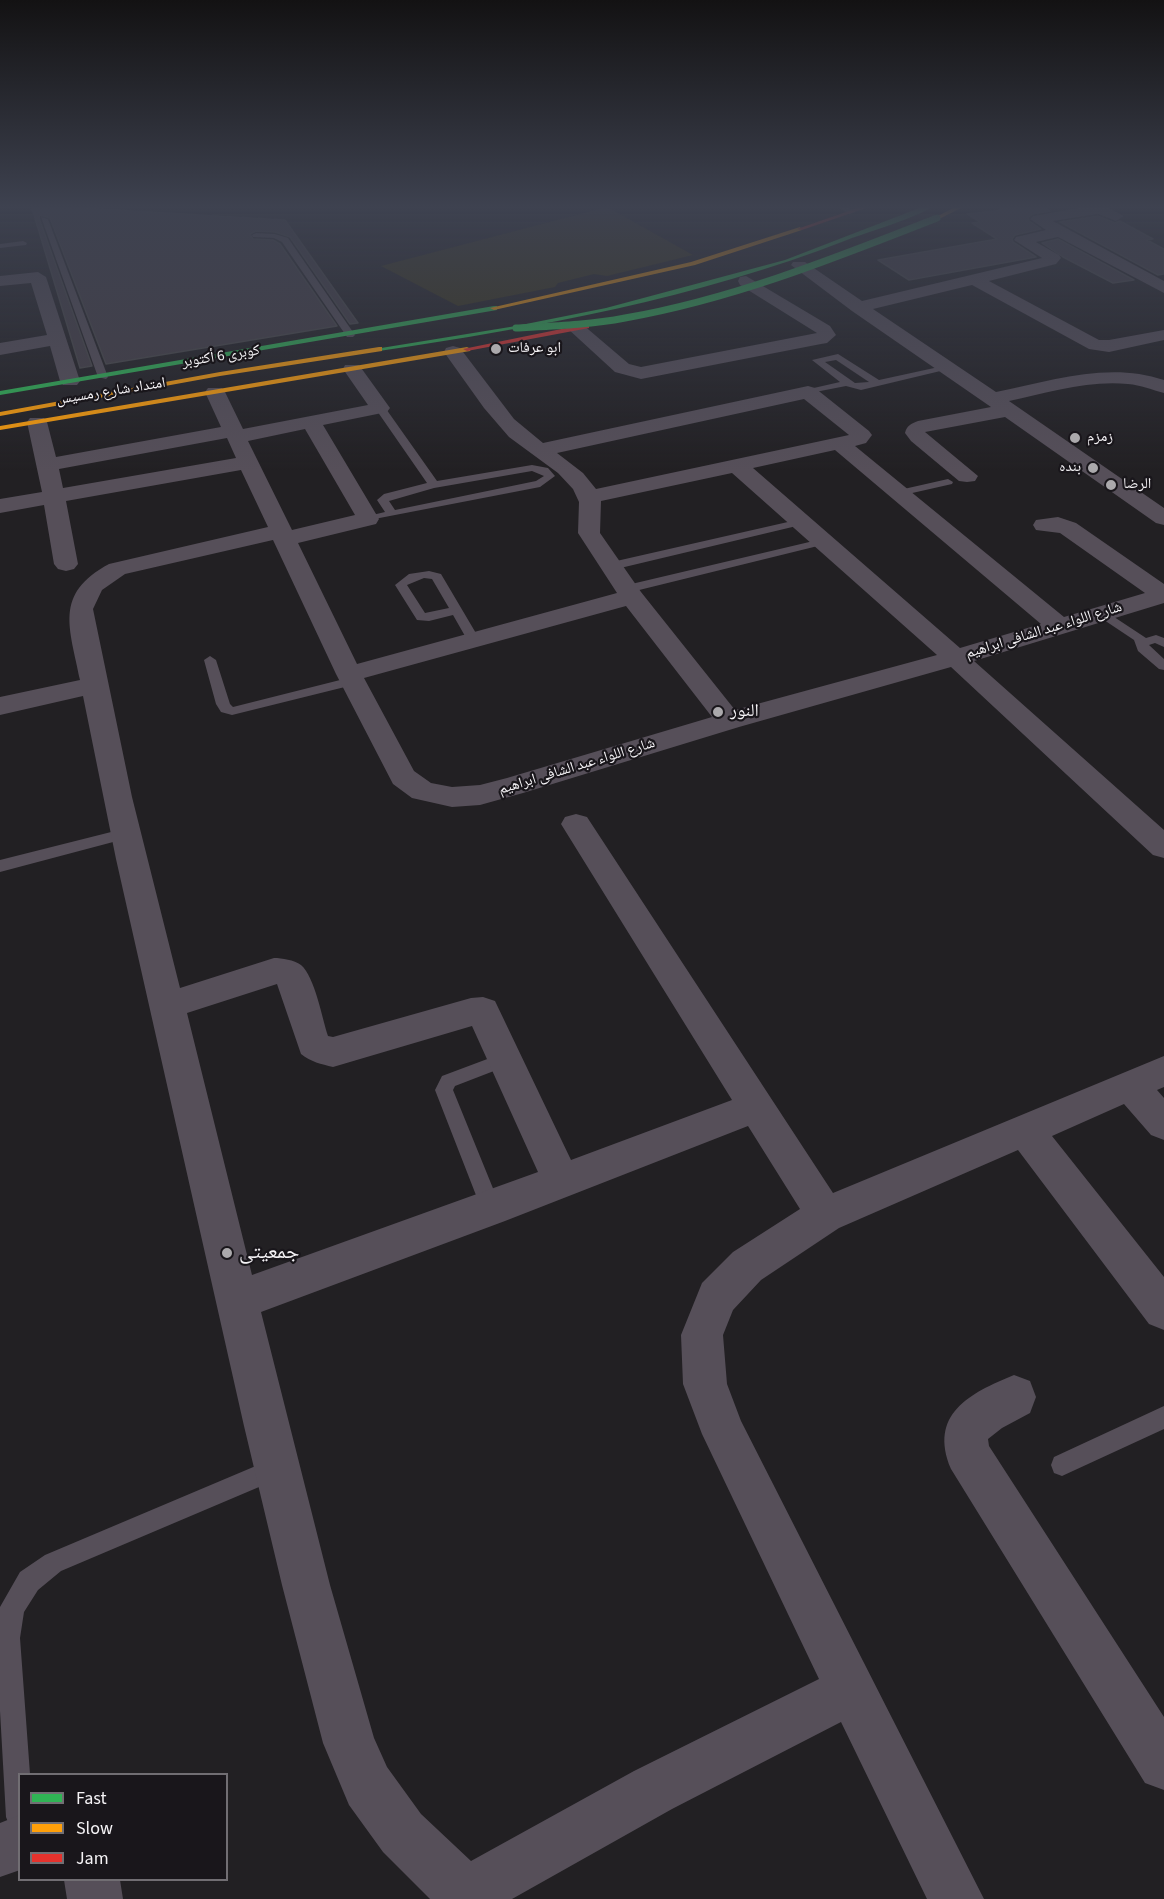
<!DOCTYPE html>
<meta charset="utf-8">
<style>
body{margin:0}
#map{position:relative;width:1164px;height:1899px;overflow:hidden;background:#222023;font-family:"Source Sans 3",sans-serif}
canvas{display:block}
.legend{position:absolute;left:18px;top:1773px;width:210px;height:108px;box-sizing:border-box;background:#19161b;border:2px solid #716e73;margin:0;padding:8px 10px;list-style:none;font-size:18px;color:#f5f3f6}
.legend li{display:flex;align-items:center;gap:12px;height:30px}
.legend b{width:30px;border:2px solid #716e73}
</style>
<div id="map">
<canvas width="1164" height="1899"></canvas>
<ul class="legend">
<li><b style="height:8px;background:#30b455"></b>Fast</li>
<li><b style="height:8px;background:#ff9f0a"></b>Slow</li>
<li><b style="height:8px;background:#e5322d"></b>Jam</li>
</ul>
</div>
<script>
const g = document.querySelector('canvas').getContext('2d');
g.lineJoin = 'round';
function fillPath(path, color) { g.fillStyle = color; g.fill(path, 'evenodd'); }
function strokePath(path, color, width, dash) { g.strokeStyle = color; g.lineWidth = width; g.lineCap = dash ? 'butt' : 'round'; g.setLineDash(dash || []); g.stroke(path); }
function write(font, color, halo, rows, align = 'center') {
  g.font = font + ' "Source Sans 3","Noto Naskh Arabic",sans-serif'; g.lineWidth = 4.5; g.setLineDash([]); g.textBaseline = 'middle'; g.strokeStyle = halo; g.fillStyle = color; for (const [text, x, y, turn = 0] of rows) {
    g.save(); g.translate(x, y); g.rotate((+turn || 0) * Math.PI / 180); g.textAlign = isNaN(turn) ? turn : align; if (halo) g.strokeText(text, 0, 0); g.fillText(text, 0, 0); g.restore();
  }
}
const green = new Path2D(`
 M607,207L693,255L607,276L594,274L558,283L555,287L458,306L381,266Z`);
const building = new Path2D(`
 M31,205L285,220L358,323L350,324L290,237L275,232L256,231L250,234L253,239L273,240L280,244L337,326L106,364L50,218L40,215L39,218L92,366L80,368Z
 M996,205H1041L1050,211L1033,214L1028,217L1029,221L1041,229L1015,235L1012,239L1013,242L1036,257L909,280L878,260L997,239L972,223L980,222L967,214L1003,210Z
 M1098,216L1115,223L1120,221L1153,239L1147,240L1164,249V274L1158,275L1060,222Z
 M1058,239L1134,280L1113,283L1063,257L1042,243Z`);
const lane = new Path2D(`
 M834,205H844L856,212L849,214Z
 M41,217L48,219L108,377L106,379L98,377Z
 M256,233L275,234L288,238L355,335L353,337H347L282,242L274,238L253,237L252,235Z
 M23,241L27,243L26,245L0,248V244Z
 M838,354L879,380L948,365L953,368L861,390L846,386L805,394V390L840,382L812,360ZM836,360L869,382L855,383L825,362Z
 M380,405L384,406L437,481L532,465L548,468L555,476L540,487L364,521V517L385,512L377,500L384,494L427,483L375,408ZM532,471L544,476L536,481L395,510L389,501L434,488Z
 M948,479L953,482L952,484L899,496L894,493L895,491Z
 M801,519L805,520V524L612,570L606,566L612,562Z
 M822,539L828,542L826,544L627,593L621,589L623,586Z
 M429,571L441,574L480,640L479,643H469L453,615L429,621L417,620L395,585L409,574ZM424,578L432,579L449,608L425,613L407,585Z
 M1102,609L1146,638L1156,635L1164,638V647L1155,643L1149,645L1164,659V670L1159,669L1138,651L1134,640L1098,616L1096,613Z
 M210,656L216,660L230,704L233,707L352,677L359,681L357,684L232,715L221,712L216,704L204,660Z
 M127,828L132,829L135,833L132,837L0,872V860Z
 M506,1052L512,1054L515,1059L512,1064L455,1086L453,1090L501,1208L498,1214L491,1217L484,1214L481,1208L435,1090L442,1076Z
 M1164,1406V1429L1062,1476L1054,1473L1051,1465L1054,1457Z
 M277,1457L285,1460L288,1468L285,1476L61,1571L38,1590L24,1612L20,1638L30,1774H20V1830L10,1827L6,1817L0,1711V1607L20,1572L45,1555Z`);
const street = new Path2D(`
 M1096,205L1105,206L1124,216L1116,221L1098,214L1053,221L1164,281V293L1058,237L1036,242L1059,255L1061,258L1056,264L989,281L1099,340H1109L1164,330V340L1109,352L1089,349L972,285L873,309L996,392C1050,381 1109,361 1164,380V393C1152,390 1141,385 1128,384C1088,380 1047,393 1009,401L1164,508V525L1156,523L1005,417L925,432L978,476L975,481L967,482L959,481L911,441L905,433C907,425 911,424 918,421L991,407L852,311L791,265L793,262H805L862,301L1042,258L1014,240L1016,237L1046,230L1030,219L1033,216Z
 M38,272L46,277L80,381L77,385H63L60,381L50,346L0,355V343L47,335L31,283L0,286V276Z
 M746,276L830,326L836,335L827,343L821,344L641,379L615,372L567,328L570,324H582L629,364L641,367L817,333L740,285L738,281L740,277Z
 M453,346L460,348L514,419L543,443L808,386L815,388L869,431L872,435L866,443L855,446L1064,617L1145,593L1060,533L1036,530L1033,525L1036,520L1058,517L1076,523L1164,584V603L974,661L1164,830V858L1153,855L951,667L739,727L523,793L480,805L452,807L412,798L393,784L336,674L273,540L125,574L102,590L93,609L132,797L180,988L274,958C282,958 294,960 301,965C315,977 322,1018 328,1036L333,1037L471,998L483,997L495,1001L571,1160L732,1100L561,824L565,817L576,814L587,817L833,1193L1164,1056V1087L1157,1090L1164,1098V1140L1151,1135L1124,1104L1052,1136L1164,1277V1330L1149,1324L1018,1150L839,1228L761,1280L733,1310L723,1335L727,1384L741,1421L984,1899H927L841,1722L672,1809L512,1899H430L383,1852L349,1805L323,1743L282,1585L244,1426L116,859L83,696L0,715V697L80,680C70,628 53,594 109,564L268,527L241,470L66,501L78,564L74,569L66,571L58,569L54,564L44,505L0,513V499L42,492L27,422L30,418H44L47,422L56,457L221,427L205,392L208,388H222L225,392L243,429L368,405L343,369L345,365H359L390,408L387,412L323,425L379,519L376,524L298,543L357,664L617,593L578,533L579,502L573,489L558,473L509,437L484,408L444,352L446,348ZM804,399L849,435L596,489L583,473L557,453ZM305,429L355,515L292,530L248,441ZM227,438L236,458L63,488L59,469ZM835,450L1041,624L960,648L753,468ZM732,473L937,655L735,710L641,592L600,533L601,501ZM626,606L712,717L507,778L480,785L452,787L431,783L414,771L364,678ZM277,984L301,1054C311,1062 321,1064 333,1067L472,1026L538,1172L252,1275L187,1013ZM748,1126L800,1209L733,1252L702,1283L681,1335L683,1384L702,1434L819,1679L634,1771L471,1861L421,1814L387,1767L374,1738L330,1585L261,1312L505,1221Z
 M1014,1375L1030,1381L1036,1397L1030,1413L1002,1428L988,1439L989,1446L1164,1717V1790L1145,1783L951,1469C928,1414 970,1393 1014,1375Z
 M20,1815V1870L0,1877V1823Z
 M64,1880H120L123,1899H67Z`);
const fast = new Path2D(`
 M927,205H936C914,219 873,230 847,240C696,299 539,327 379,351L375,349L516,326L606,308L785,260Z
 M494,306H497V310L0,395V391Z`);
const slow = new Path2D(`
 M959,205H967L939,219L934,218Z
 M800,227L802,230L695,265L494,310L490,308L691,262Z
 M379,347H382V351L220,376L0,416V412L220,372Z
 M467,347L471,349L470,351L0,430V426Z`);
const jam = new Path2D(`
 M866,205H875L802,230L797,229Z
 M586,324H589V328L467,351L463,349Z`);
const fastBridge = new Path2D(`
 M516,328C553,326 589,325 625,318C733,299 835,258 937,218`);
const markers = [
 [496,349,6,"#aba9ac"],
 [1075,438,6,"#aba9ac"],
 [1093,468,6,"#aba9ac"],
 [1111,485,6,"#aba9ac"],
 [718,712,6,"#aba9ac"],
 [227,1253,6,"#aba9ac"]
];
const farPoinames = [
 ["ابو عرفات",508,349],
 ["زمزم",1087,438],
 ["بنده",1081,468,"right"],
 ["الرضا",1123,485]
];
const farStreetnames = [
 ["كوبرى 6 أكتوبر",221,357,-9],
 ["امتداد شارع رمسيس",111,392,-9],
 ["شارع اللواء عبد الشافى ابراهيم",1044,631,-17],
 ["شارع اللواء عبد الشافى ابراهيم",577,767,-17]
];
const poiNames = [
 ["النور",730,712]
];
const nearPoinames = [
 ["جمعيتى",239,1253]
];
fillPath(green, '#393417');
fillPath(building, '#443e46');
strokePath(building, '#49484a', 1.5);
fillPath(lane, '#564f59');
fillPath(street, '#564f59');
fillPath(fast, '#30b455');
fillPath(slow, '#ff9f0a');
fillPath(jam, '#e5322d');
strokePath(fastBridge, '#30b455', 7);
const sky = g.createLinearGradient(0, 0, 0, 471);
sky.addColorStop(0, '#131213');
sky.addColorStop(0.44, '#3e4250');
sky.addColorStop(1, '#3e425000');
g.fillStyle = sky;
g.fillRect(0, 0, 1164, 471);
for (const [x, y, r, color] of markers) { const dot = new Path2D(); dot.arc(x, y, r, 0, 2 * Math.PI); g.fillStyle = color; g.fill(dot); strokePath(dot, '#19161b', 2); }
write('15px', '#f5f3f6', '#19161b', farPoinames, 'left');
write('15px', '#f5f3f6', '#19161b', farStreetnames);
write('18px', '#f5f3f6', '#19161b', poiNames, 'left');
write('21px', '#f5f3f6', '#19161b', nearPoinames, 'left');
</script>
